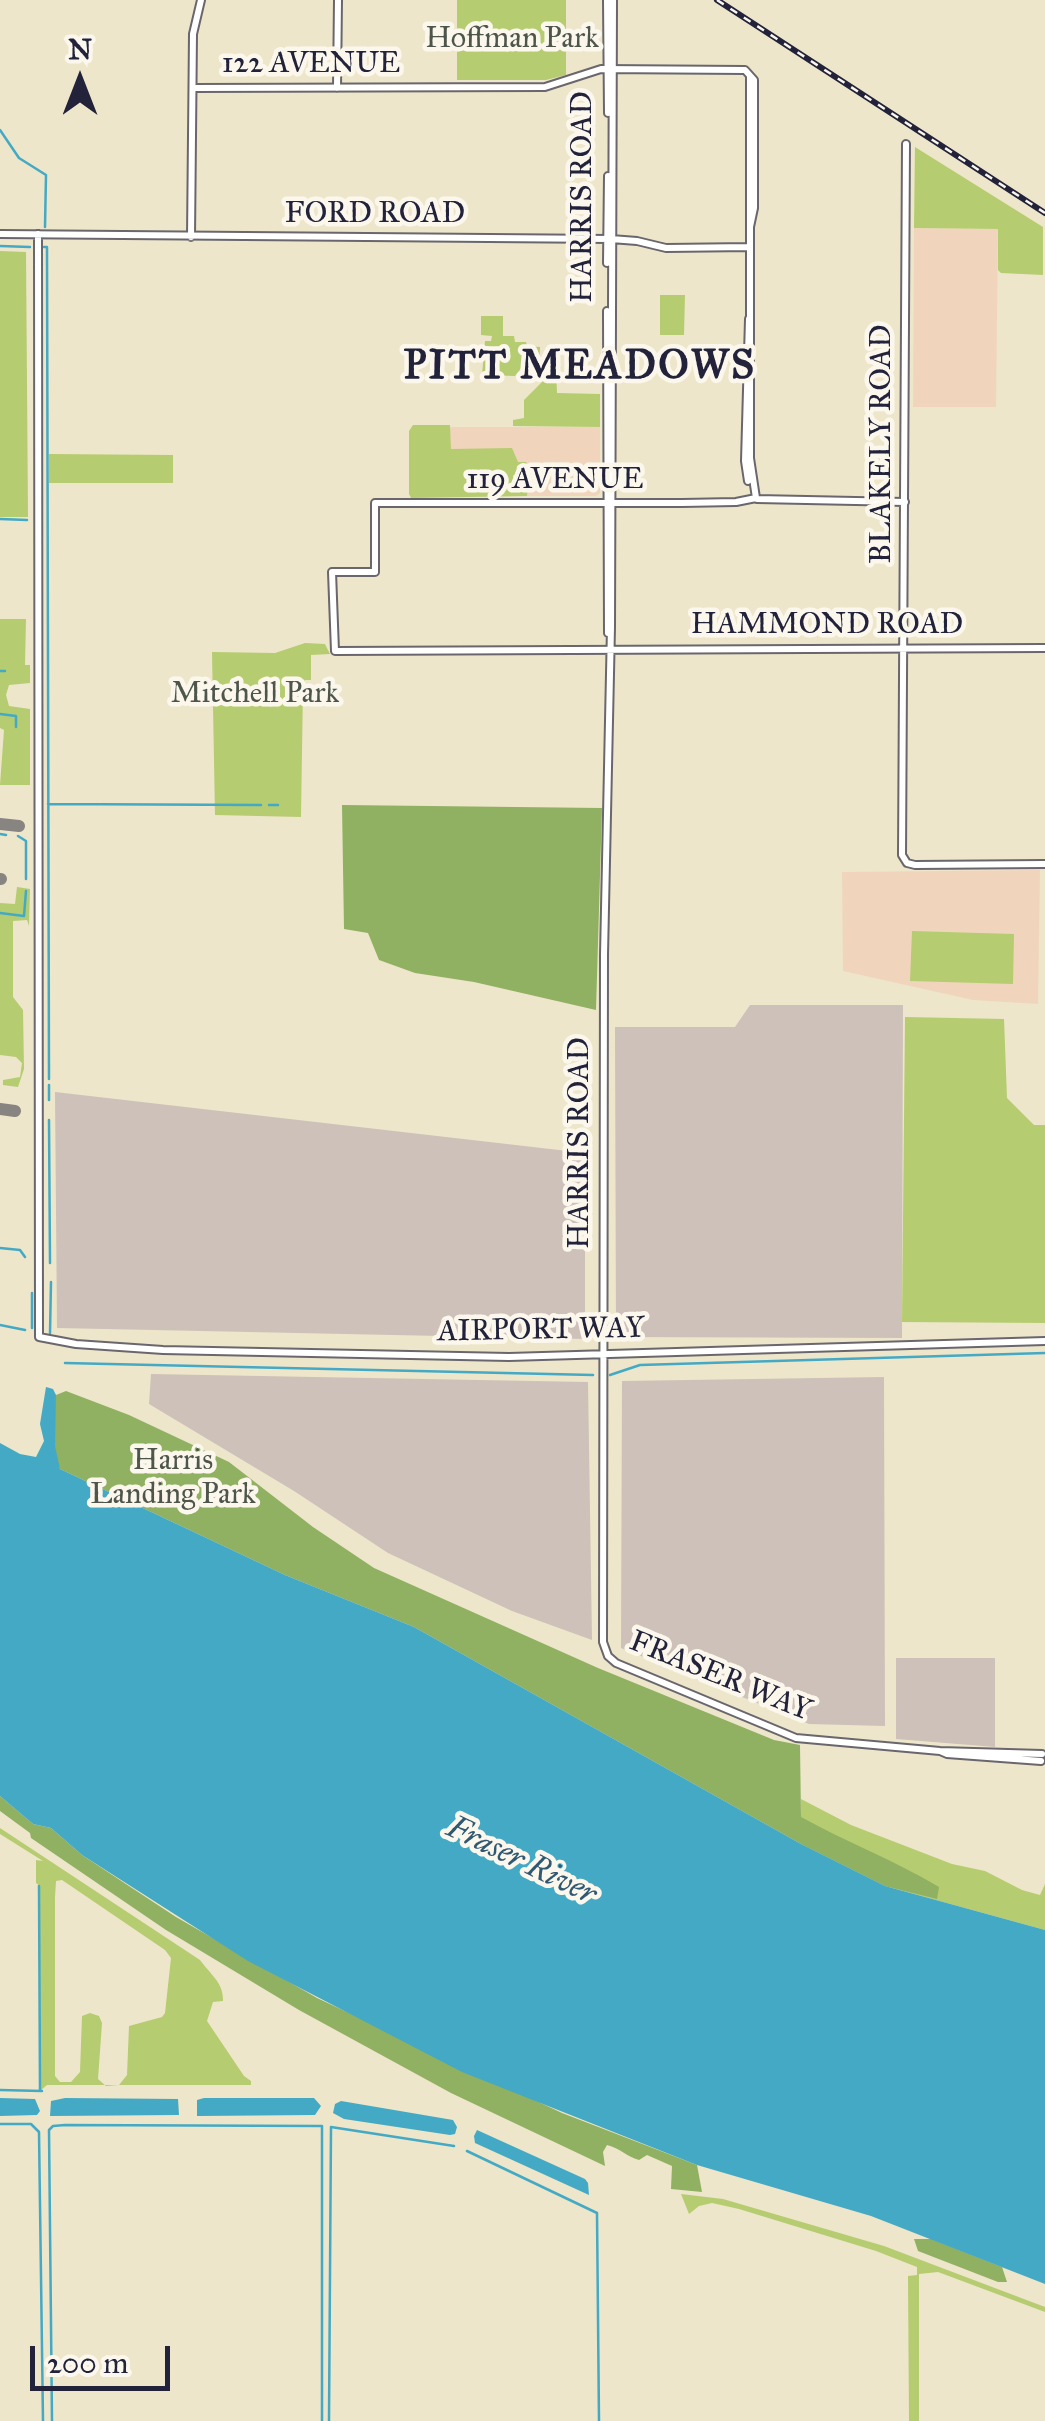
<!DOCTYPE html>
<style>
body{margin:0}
#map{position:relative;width:1045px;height:2421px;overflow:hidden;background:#ede6ca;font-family:"IM FELL Great Primer",serif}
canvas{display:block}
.north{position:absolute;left:30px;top:30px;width:100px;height:100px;-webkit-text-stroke:8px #fbf7ec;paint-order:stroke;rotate:0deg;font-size:28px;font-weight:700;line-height:40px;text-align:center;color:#22223b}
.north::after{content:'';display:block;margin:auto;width:35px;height:45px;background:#22223b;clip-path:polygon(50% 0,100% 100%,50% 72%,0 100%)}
.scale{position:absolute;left:30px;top:2346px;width:140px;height:45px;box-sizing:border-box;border:5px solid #22223b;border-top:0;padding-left:12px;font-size:30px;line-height:35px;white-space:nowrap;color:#22223b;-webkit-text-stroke:8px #fbf7ec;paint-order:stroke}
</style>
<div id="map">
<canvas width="1045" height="2421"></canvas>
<div class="north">N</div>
<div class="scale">200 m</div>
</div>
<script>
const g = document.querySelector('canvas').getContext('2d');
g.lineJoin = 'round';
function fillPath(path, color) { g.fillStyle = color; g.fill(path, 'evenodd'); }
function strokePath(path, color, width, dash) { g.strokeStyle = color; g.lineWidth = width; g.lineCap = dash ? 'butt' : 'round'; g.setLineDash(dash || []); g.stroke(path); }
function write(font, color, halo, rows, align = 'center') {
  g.font = font + ' "IM FELL Great Primer",serif'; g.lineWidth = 9; g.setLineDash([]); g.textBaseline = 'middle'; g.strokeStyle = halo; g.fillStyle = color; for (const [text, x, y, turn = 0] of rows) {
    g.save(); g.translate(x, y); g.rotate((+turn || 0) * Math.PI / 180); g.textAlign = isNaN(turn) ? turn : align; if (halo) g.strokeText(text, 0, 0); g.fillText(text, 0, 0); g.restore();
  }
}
const built = new Path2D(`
 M914,228L998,229L996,407H913Z
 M411,427H600V493L596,496H411Z
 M1040,870L1038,1004L973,1000L843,971L842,872Z`);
const industrial = new Path2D(`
 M750,1005H903L902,1338L616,1337L615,1027H735Z
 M55,1092L585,1153V1339L57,1328Z
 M151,1374L588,1382L592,1640L512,1611L388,1553L294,1491L149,1404Z
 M884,1377L885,1726L809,1724L621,1648L622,1381Z
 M896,1658H995V1747L896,1739Z`);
const green = new Path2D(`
 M457,0H566V75L546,80H457Z
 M915,147L1043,227V275L1001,273L998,270V229L914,228Z
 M0,251L26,252L28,517H0Z
 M660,295H685L684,335H660Z
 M481,316H503V336H514L515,342H526L527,346L540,347L539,367H522L515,376L482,375L485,341H491L492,336L481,335Z
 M548,369H556L557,393L600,394V427L513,426V420L524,418V400L548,376Z
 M413,425H450L451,449L512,448L518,462H526L528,475H513V480L528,485L527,496L411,498L409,494V431Z
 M49,454L173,455V483H49Z
 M0,619H26L25,665H30V683L9,685L6,695L9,706L30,709V785H0L4,730L0,728Z
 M305,643L325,644L330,654L311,655V680H305L303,687L301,817L215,815L212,652L275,653Z
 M17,887L30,889L29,926L27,920L13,921V997L23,1010L24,1069L18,1087L3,1085V1080L20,1077L22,1063L16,1057L0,1055V903L15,904Z
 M912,931L1014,934L1013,984L910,981Z
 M905,1017L1004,1019L1007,1098L1034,1125H1045V1323L902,1322Z
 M801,1799L851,1825L952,1864L985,1871L1022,1890L1040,1895L1045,1884V1930L885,1886L801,1844Z
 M0,1828L200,1960C210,1974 224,1983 223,2001L213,2002L207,2021L244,2076L251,2081V2085H47L40,2091V1886L36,1883V1860L43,1861L0,1834ZM62,1880L165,1950L171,1958L165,2013L162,2017L129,2026L127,2075L119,2085L106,2086L98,2079L102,2023L99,2016L90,2013L82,2016L80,2072L71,2082H60L55,2076V1897L56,1881Z
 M681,2194L723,2199L884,2246L1045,2307V2312L938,2272L919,2274V2421H909L908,2276L917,2275V2267L876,2251L739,2209L712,2203L699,2206L689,2214Z`);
const forest = new Path2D(`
 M342,805L602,808L596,1010L474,982L415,973L379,960L368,933L344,929Z
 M66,1391L129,1415L229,1462L313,1527L374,1568L598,1668L774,1740L800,1745L801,1817C846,1842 894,1860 939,1887L937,1899L885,1886L801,1844L414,1627L285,1575L60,1469C51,1448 53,1417 56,1395Z
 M0,1796L33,1824L51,1828L82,1855L176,1917L317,1998L562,2113L697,2165L702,2192L671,2189L672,2166L647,2155L639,2160C627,2157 620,2148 607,2145L603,2152L605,2166L451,2093L299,2010L166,1930L31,1838L30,1833L0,1811Z
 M914,2239H931L1002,2267L1007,2282H998L918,2251Z`);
const water = new Path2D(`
 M46,1387L53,1389L56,1395L55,1446L60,1469L285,1575L414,1627L801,1844L885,1886L1045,1930V2284L871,2216L697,2165L462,2072L248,1961L82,1855L51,1828L33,1824L0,1796V1443L20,1454L36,1457L44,1441L40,1424Z
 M0,2098L35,2099L40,2111L37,2115L0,2116Z
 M65,2098L178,2099L179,2115L50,2116L51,2101Z
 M204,2098H314L321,2106L315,2115L197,2116V2100Z
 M341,2101L453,2120L457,2127L455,2134L450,2135L344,2119L333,2113L335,2104Z
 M477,2130L585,2179L588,2183L589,2195L475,2143L474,2136Z`);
const stream = new Path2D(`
 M0,130L19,158L46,175L45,227
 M0,246L30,247
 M44,247H47L49,1079
 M0,519L27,520
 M0,671H5
 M0,714L16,716V727
 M48,804L261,805
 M269,805H278
 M0,834L6,835
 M18,836L26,841V879
 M0,913L24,916L26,891
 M49,1085V1100
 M49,1120L50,1263
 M0,1248L20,1250L25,1257
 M0,1325L25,1330
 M32,1328V1293
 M50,1333L51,1282
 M65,1363L593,1375
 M610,1375L640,1365L1045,1353
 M39,1886L40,2091
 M0,2090L42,2091
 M0,2124H31L39,2132L43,2421
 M467,2151L597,2213L599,2421
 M52,2421L49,2130L53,2126L65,2125L322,2126V2421
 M329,2421L331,2127L454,2146`);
const taxiway = new Path2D(`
 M0,824L19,826
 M0,879H1
 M0,1109L15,1111`);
const secondary = new Path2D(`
 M607,0L608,113
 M613,0L611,627L604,955L603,1642L608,1656L616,1663L796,1738L940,1751L1042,1754
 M750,77V458L756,498
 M193,88L545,87L601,69L745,70L754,80V208L750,227
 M337,88L338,0
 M906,144L902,855L907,863L915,865L1045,864
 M0,234L611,239L637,241L666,248L750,247
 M38,234L39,1337L76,1344L163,1350L509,1357L1045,1341
 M191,237L193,34L201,0
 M607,263L608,176
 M607,311L608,633
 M748,481L745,461L749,319
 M756,498L736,502L682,503H375V572H332L335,651L1045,648
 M757,499L905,502
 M940,1751L947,1754L1041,1761`);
const rail = new Path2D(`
 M717,0L1045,213`);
const parkNames = [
 ["Hoffman Park",512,40],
 ["Mitchell Park",255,695],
 ["Harris",173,1462],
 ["Landing Park",173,1496]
];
const streetNames = [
 ["122 AVENUE",311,65],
 ["HARRIS ROAD",584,197,-90],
 ["FORD ROAD",375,215],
 ["BLAKELY ROAD",883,444,-90],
 ["119 AVENUE",555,481],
 ["HAMMOND ROAD",827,626],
 ["HARRIS ROAD",581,1143,-90],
 ["AIRPORT WAY",541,1331,-1],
 ["FRASER WAY",720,1677,22]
];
const waterNames = [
 ["Fraser River",521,1862,26]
];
const districtNames = [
 ["PITT MEADOWS",580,368]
];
fillPath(built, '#f0d5bc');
fillPath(industrial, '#cec1b9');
fillPath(green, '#b6cc70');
fillPath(forest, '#90b062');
fillPath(water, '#44a9c4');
strokePath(stream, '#44a9c4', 2.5);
strokePath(taxiway, '#888482', 12);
strokePath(secondary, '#69676d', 10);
strokePath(secondary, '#fff', 6);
strokePath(rail, '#22223b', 6);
strokePath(rail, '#fbf7ec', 2.5, [8]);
write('30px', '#4e554b', '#fbf7ec', parkNames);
write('30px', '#22223b', '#fbf7ec', streetNames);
write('italic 32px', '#305872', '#fbf7ec', waterNames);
g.letterSpacing = '2.5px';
write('bold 40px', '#22223b', '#fbf7ec', districtNames);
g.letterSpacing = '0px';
</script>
